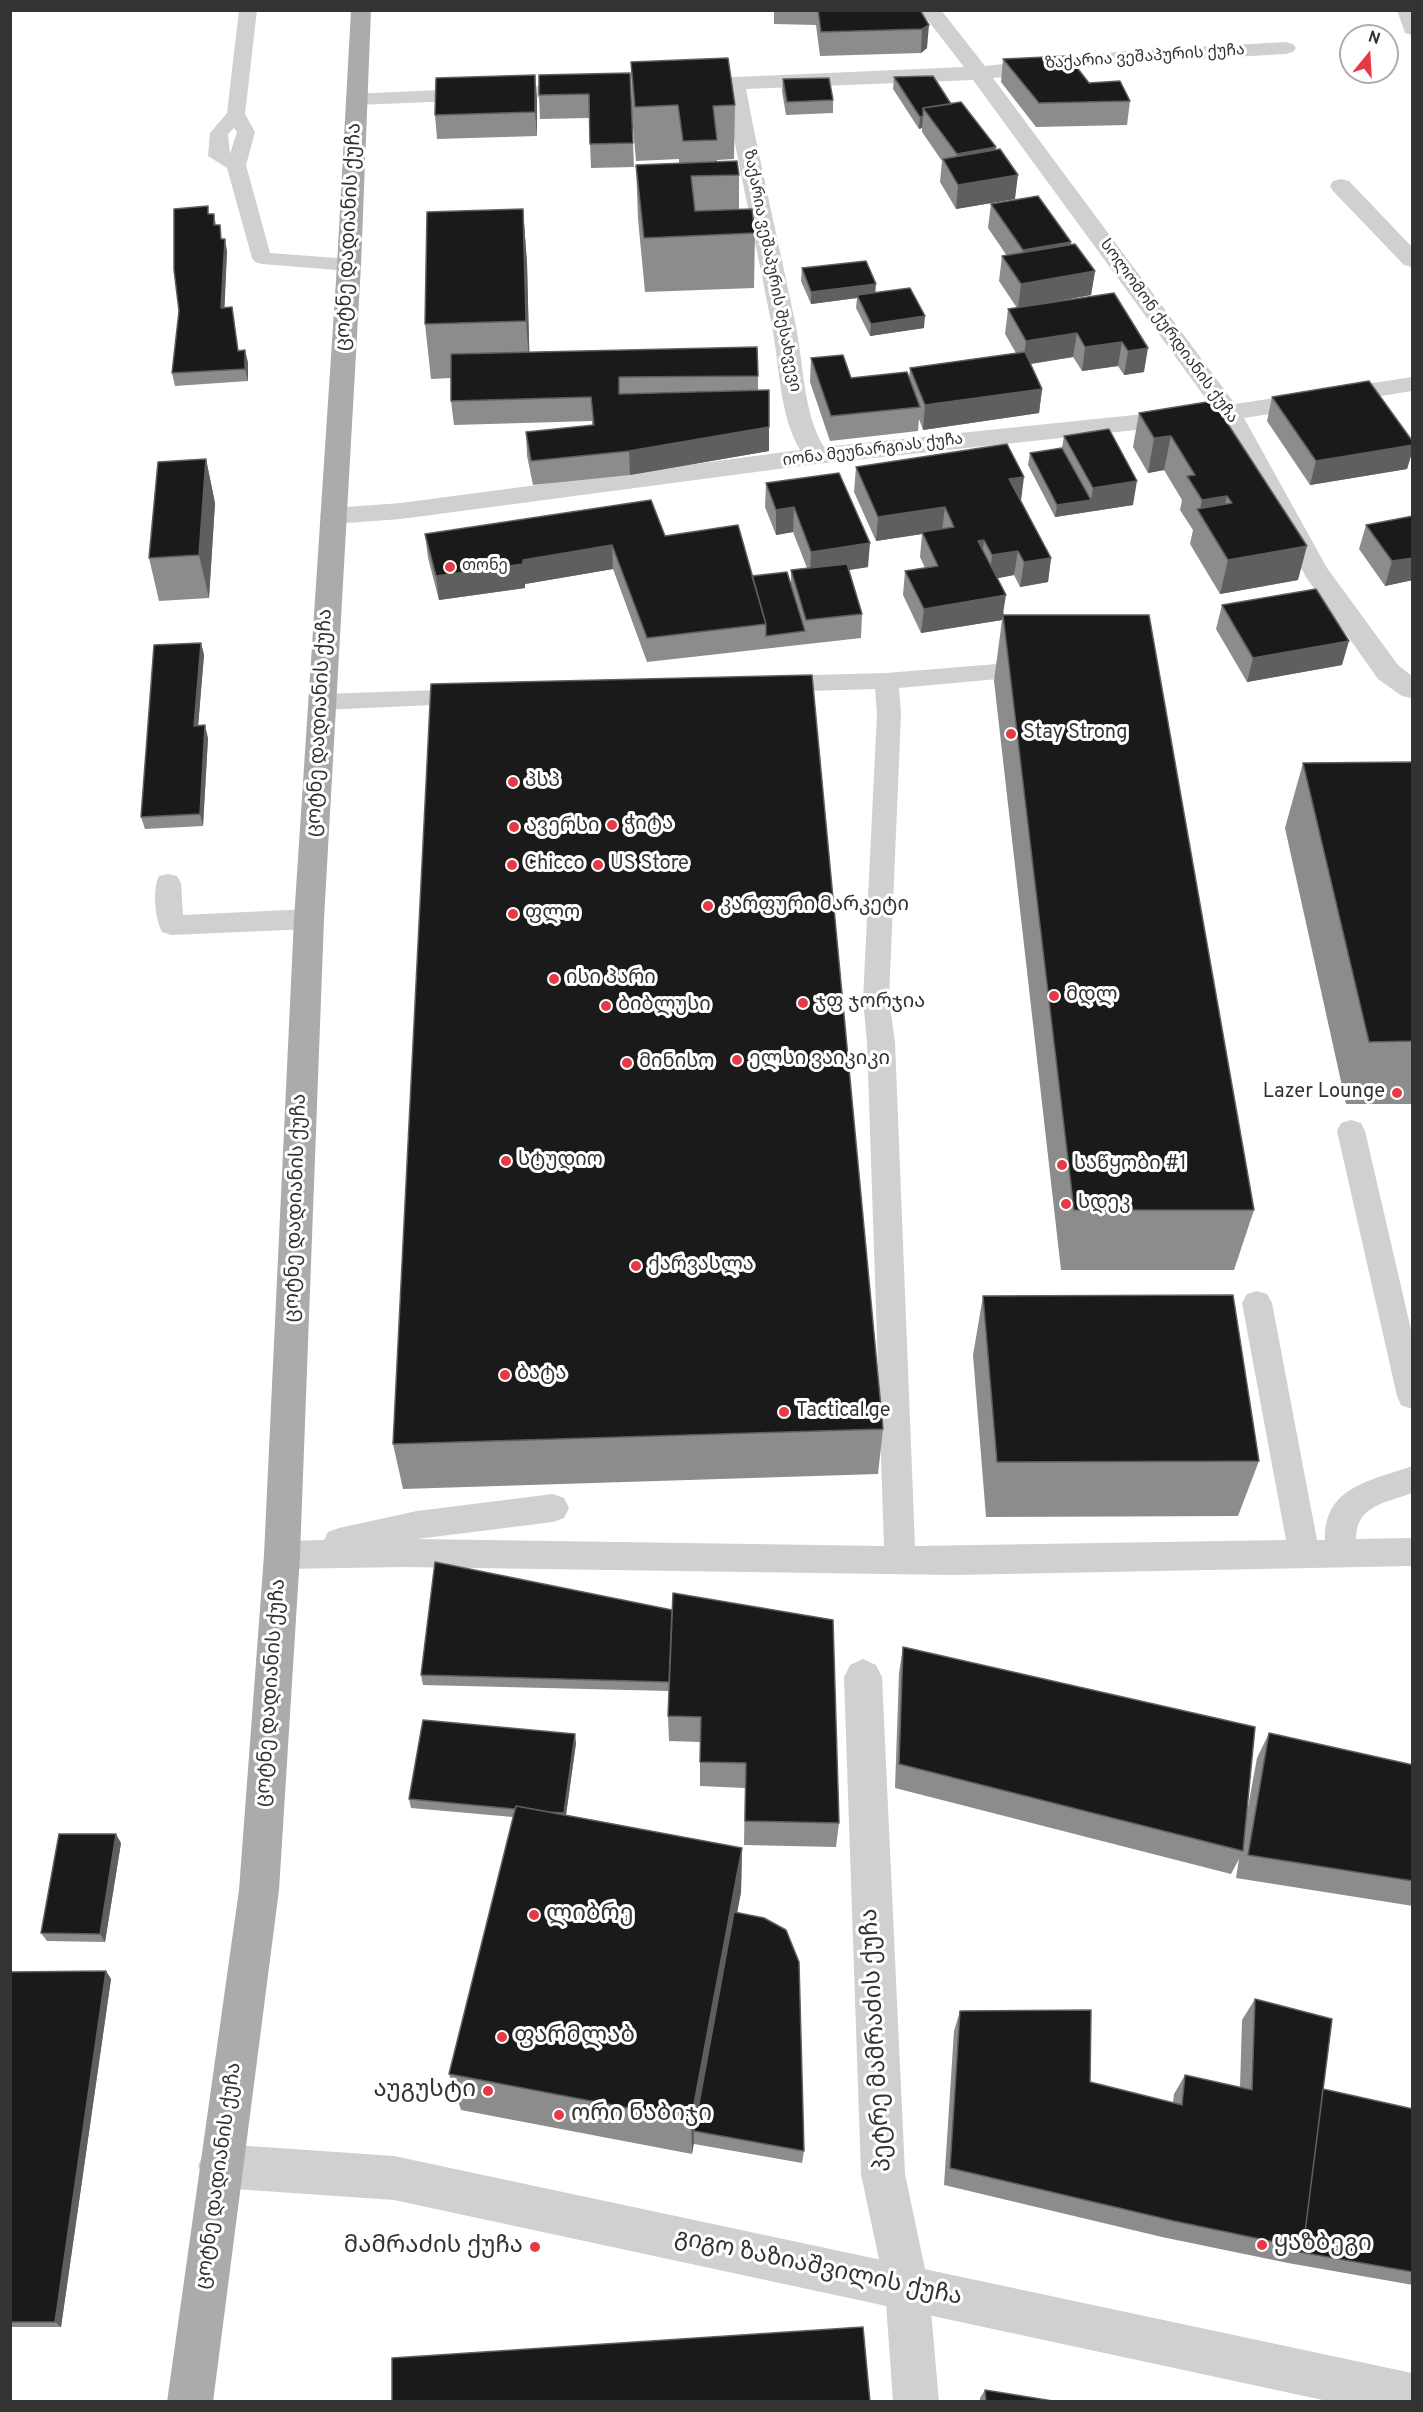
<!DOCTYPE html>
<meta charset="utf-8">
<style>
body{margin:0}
#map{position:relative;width:1423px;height:2412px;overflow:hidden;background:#fff;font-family:Overpass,sans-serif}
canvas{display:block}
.frame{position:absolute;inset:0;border:12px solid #333;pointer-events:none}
.north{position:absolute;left:1339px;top:24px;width:60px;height:60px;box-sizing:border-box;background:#fff;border:2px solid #adadad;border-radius:50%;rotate:18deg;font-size:16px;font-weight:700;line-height:24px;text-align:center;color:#333}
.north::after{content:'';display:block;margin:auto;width:21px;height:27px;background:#e63946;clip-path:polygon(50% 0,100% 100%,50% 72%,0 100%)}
</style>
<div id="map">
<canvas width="1423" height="2412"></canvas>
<div class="frame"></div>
<div class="north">N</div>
</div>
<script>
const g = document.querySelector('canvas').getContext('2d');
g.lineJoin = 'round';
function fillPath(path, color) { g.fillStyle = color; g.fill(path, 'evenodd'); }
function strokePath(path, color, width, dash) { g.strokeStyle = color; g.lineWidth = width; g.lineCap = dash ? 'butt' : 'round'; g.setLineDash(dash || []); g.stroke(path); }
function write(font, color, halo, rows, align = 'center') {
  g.font = font + ' Overpass,"Noto Sans Georgian",sans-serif'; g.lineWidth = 6; g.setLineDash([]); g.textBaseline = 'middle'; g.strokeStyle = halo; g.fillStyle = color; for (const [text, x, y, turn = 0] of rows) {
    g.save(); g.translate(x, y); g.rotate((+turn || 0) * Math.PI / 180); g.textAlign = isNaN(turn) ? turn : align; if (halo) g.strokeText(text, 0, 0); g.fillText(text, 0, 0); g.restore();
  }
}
const service = new Path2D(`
 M239,10H257L245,114L255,132L246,165L270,253L349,259L356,261L359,265L356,269L349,271L262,264L255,262L252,258L227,168L208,156L210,133L227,113ZM234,128L237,132L230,154L228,134Z
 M1034,661L1042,663L1046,669L1042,675L899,688L901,714L889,999L895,1042L915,1546L1286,1540L1242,1303L1247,1294L1257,1291L1267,1294L1272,1303L1317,1540H1325C1324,1486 1371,1481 1412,1466V1493C1386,1503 1356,1505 1356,1539L1412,1538V1566L954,1575L404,1567L282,1569L271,1565L266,1555L271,1545L282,1541L324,1540L328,1532L339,1528L417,1511L553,1494L564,1498L569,1508L564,1518L553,1522L417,1539L884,1546L867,1042L863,999L877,714L875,689L775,692L767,690L763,684L767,678L775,676L886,673Z
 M468,689L476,691L480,697L476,703L323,710L315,708L311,702L315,696L323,694Z
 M168,874L177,876L181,883L183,915L309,909L318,912L322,919L318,926L309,929L171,935L162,932C155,919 152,889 159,876Z
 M1351,1120L1361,1123L1365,1131L1412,1334V1409L1401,1405L1397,1396L1337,1131L1341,1123Z`);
const minor = new Path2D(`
 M920,10H941L985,66L1126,51L1286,42L1293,44L1296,48L1293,52L1286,54L1126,63L993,78L1235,404L1412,377V391L1244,418L1327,568L1398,665L1412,676V698L1402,696L1378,679L1306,577L1221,421L816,464L401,519L333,524L324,522L320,516L324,510L333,508L401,503L800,450C779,414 780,367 772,327C757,248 739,169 725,90L357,105L349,104L346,99L349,94L964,67ZM973,80L1212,407L824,447C803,413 804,366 796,327C780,248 761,169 746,89Z
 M1397,10H1412V35L1405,33Z
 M1341,179L1349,181L1412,247V267L1404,265L1333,191L1330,186L1333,181Z
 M863,1659L876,1665L882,1677L905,2174L929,2288L939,2402H893L885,2288L861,2174L844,1677L850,1665Z`);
const tertiary = new Path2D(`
 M220,2144L394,2156L1412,2373V2402H1332L394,2200L220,2188L205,2181L198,2166L205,2151Z`);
const primary = new Path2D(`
 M351,10H371L361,265L324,919L300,1555L279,1890L213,2402H167L239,1890L264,1555L294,919L337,265Z`);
const wall = new Path2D(`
 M774,10H920L927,48L921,53L820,56L816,25L774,24Z
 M1003,59L1089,83L1130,101L1127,125L1036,127L1001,82Z
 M631,62L735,105L734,159L717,160V162L739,175V210L755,233L754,288L645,292L638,219L636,165L679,163V159L636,161L632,116Z
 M630,73L634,167L591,168L589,118L540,119L539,95Z
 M894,77L951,104L996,150L1015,199L956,209L940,182L942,161L922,132V128L919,129L893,89Z
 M783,79L833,100V113L786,115L782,91Z
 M537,99V136L437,139L435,115Z
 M991,204L1071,245L1095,271L1091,295L1031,306L1114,293L1144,372L1124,375L1118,366L1082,371L1073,357L1031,364L1042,389L1039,413L923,430L919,419L918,431L830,441L810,382L811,358L851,378H909L910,368L1016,353L1005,334L1008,309L1017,308L999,281L1002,256H1007L988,228Z
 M523,209L527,263L529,352L758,376V390L769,451L630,475L533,485L527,456L526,432L592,425V421L454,425L451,401V378L431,379L425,324Z
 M210,214H214L216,225L227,251L224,308L239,351L245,350L248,363V381L175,386L172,373Z
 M802,268L875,292L924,328L870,336L856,308L857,298L811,304L801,281Z
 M1272,397L1413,442V449L1407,469L1310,485L1267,421Z
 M1213,401L1298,580L1220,594L1190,544L1193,530L1180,510L1182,500L1164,470L1148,473L1133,447L1139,413Z
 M1064,436L1133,505L1055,517L1028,465L1030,453L1062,448Z
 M206,459L215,503L209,598L159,601L149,558Z
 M856,467L1021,501L1051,558L1048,582L1020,587L1014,575L997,578L1004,615L1254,1210L1234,1270H1061L994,681L1002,620L921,633L903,595L905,571L925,568L920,557L922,534L876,541L854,492Z
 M766,483L868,567L849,570L862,614L861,638L647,662L613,569L525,584V588L439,600L428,558L425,534L665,536L752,576L791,582V570L807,568L793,532L776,535L765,507Z
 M1413,516V580L1385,586L1359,549L1366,525Z
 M1222,605L1342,665L1247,682L1216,629Z
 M201,643L204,655L198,726L208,738L203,826L145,829L141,817Z
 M1413,762V1104H1346L1285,828L1303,763Z
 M983,1296L1259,1461L1238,1516L986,1517L973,1355Z
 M883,1429L878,1474L403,1489L393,1444Z
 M672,1610L839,1823L836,1847L744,1845L745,1788L700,1786V1742L669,1741L668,1716L669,1691L423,1685L421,1675Z
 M903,1647L1246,1818L1257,1758L1269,1733L1413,1765V1906L1236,1878L1239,1859L1231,1874L895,1788L899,1673Z
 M576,1743L566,1815L742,1848L741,1892L737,1913L804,2151L802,2163L694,2144V2142L692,2154L461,2110L449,2074L513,1817L411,1808L409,1799Z
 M121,1843L105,1942L47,1941L41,1933Z
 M106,1971L111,1979L61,2327H10V1972Z
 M1255,1999L1323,2089L1413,2109V2285L1288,2263L1162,2237L944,2185L954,2031L960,2011L1090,2082L1173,2103L1174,2094L1185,2075L1240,2087L1242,2020Z
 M985,2390L1059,2402H980V2398Z`);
const shadedWall = new Path2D(`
 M929,25L927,48L921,53L922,29Z
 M535,75L537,99V136L535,112Z
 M923,116L922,128L919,129L920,117Z
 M996,147L993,171L955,178L957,154Z
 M1018,175L1015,199L956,209L958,185Z
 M523,209L527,263L530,375L526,321Z
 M225,239L227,251L224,320L221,308Z
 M1071,242L1068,266L1020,275L1023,250Z
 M1095,271L1091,295L1018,308L1021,284Z
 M876,284L875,296L857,295V298L811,304V292Z
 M925,316L924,328L870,336L871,324Z
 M1077,333L1073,357L1023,365L1026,341Z
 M1122,342L1118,366L1082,371L1085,347Z
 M1148,348L1144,372L1124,375L1128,351Z
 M245,350L248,363V381L245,369Z
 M1042,389L1039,413L923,430L925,405Z
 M769,427V451L630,475L629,451Z
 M1171,436L1164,470L1148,473L1154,438Z
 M1413,445V449L1407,469L1310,485L1316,461Z
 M206,459L215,503L209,598L199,555Z
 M1024,477L1021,501L1009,479Z
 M1137,481L1133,505L1055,517L1057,505L1091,500L1093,488Z
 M1227,496L1220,530L1199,514L1202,500Z
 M794,507L793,532L776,535V510Z
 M945,507L942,531L922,532V534L876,541L878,517Z
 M984,540L981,564L978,541Z
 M870,543L868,567L810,576L811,552Z
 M612,545L613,569L525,584V588L439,600L436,576L523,560Z
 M1307,546L1298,580L1220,594L1228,560Z
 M1018,551L1014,575L989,580L992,555Z
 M1051,558L1048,582L1020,587L1024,562Z
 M1413,558V580L1385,586L1392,561Z
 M1006,595L1002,620L921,633L924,609Z
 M1349,641L1342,665L1247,682L1253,658Z
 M201,643L204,655L197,739L194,726Z
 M205,725L208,738L203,826L200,814Z
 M575,1734L576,1743L565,1822L564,1813Z
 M116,1834L121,1843L105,1942L100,1934Z
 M742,1848L741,1892L696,2132L694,2131V2142L692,2154L691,2120Z
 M106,1971L111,1979L61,2327L55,2322Z`);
const building = new Path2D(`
 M818,10H920L929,25L922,29L821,32Z
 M1068,56L1089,83L1120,81L1130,101L1039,103L1003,59Z
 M728,58L735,105L713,106L717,140L683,141L678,105L635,107L631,62Z
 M630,73L633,143L590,144L589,94L539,95V75Z
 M535,75V112L435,115L436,78Z
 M933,76L951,104L923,108V116L920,117L894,77Z
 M829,78L833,100L787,102L783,79Z
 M961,102L996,147L957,154L923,108Z
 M1000,149L1018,175L958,185L943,159Z
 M737,161L739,175L691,176L695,211L752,209L755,233L644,238L636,165Z
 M1038,196L1071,242L1023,250L991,204Z
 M208,206V214H214V225H220L221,239H225L221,308L232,307L238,351L245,350V369L172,373L179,311L174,270V209Z
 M523,209L526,321L425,324L427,212Z
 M1075,244L1095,271L1021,284L1002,256Z
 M866,261L876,284L811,292L802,268Z
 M910,288L925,316L871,324L857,295Z
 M1114,293L1148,348L1128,351L1122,342L1085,347L1077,333L1026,341L1008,309Z
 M757,347L758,376L619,377V394L769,390V427L629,451L531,461L526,432L594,425L591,397L451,401V354Z
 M1025,352L1042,389L925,405L910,368Z
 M843,355L851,378L907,372L920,407L831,416L811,358Z
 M1369,381L1413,442V445L1316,461L1272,397Z
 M1213,401L1307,546L1228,560L1197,509L1232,503L1227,496L1202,500L1187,476L1195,475L1171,436L1154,438L1139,413Z
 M1109,429L1137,481L1093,488L1064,436Z
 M1007,444L1024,477L1009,479L1051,558L1024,562L1018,551L992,555L984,540L978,541L1006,595L924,609L905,571L938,566L922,532L954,527L945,507L878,517L856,467Z
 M1062,448L1091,500L1057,505L1030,453Z
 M206,459L199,555L149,558L158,462Z
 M839,473L870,543L811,552L794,507L776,510L766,483Z
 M651,500L665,536L738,525L766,624L647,638L612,545L523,560V564L436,576L425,534Z
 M1413,516V558L1392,561L1366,525Z
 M847,564L862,614L806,620L791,570Z
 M787,572L805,631L766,636V624L752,576Z
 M1316,589L1349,641L1253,658L1222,605Z
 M1003,615H1149L1254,1210H1074Z
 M201,643L194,726L205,725L200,814L141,817L154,645Z
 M812,675L883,1429L393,1444L431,684Z
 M1413,762V1041L1369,1042L1303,763Z
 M1233,1295L1259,1461L997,1462L983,1296Z
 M435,1562L672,1610L669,1682L421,1675Z
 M673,1593L833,1620L839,1823L745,1821L746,1763L700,1762L701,1717L668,1716Z
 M903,1647L1255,1727L1243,1851L899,1764Z
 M423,1720L575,1734L564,1813L549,1812L516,1806L515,1809L409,1799Z
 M1269,1733L1413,1765V1881L1248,1855Z
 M516,1806L742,1848L691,2120L449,2074Z
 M59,1834H116L100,1934L41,1933Z
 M734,1912L764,1918L786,1930L799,1962L804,2151L694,2131Z
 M106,1971L55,2322H10V1972Z
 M1255,1999L1332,2019L1303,2248L1174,2221L950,2168L960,2011L1091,2010L1090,2082L1182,2105L1185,2075L1252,2090Z
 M1323,2089L1413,2109V2272L1299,2252L1303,2248Z
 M863,2327L870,2402H392V2358Z
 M985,2390L1059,2402H986Z`);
const markers = [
 [450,567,6,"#e63946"],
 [1011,734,6,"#e63946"],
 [513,782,6,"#e63946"],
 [612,825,6,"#e63946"],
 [514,827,6,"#e63946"],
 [512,865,6,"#e63946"],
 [598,865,6,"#e63946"],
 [708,906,6,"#e63946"],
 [513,914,6,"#e63946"],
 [554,979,6,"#e63946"],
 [1054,996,6,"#e63946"],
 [803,1003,6,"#e63946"],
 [606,1006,6,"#e63946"],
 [737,1060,6,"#e63946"],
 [627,1063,6,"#e63946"],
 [1397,1093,6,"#e63946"],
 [506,1161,6,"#e63946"],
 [1062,1165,6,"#e63946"],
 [1066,1204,6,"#e63946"],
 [636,1266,6,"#e63946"],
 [505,1375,6,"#e63946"],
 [784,1412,6,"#e63946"],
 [534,1915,6,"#e63946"],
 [502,2037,6,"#e63946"],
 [488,2091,6,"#e63946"],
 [559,2115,6,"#e63946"],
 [1262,2245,6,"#e63946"],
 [535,2247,6,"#e63946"]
];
const farStreetnames = [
 ["ზაქარია ვეშაპურის ქუჩა",1145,58,-4],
 ["ზაქარია ვეშაპურის შესახვევი",771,271,79],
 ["სოლომონ ქურდიანის ქუჩა",1168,332,54],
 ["იონა მეუნარგიას ქუჩა",873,451,-7]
];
const farPoinames = [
 ["თონე",462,567]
];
const streetNames = [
 ["ცოტნე დადიანის ქუჩა",350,237,-87],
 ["ცოტნე დადიანის ქუჩა",321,723,-87],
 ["ცოტნე დადიანის ქუჩა",297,1208,-88],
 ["ცოტნე დადიანის ქუჩა",272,1693,-86],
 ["ცოტნე დადიანის ქუჩა",220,2176,-82]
];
const poiNames = [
 ["Stay Strong",1023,734],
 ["პსპ",525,782],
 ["ჭიტა",624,825],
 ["ავერსი",526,827],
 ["Chicco",524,865],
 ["US Store",610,865],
 ["კარფური მარკეტი",720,906],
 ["ფლო",525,914],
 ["ისი პარი",566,979],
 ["მდლ",1066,996],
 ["ჯფ ჯორჯია",815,1003],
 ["ბიბლუსი",618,1006],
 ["ელსი ვაიკიკი",749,1060],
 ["მინისო",639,1063],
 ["Lazer Lounge",1385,1093,"right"],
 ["სტუდიო",518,1161],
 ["საწყობი #1",1074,1165],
 ["სდეკ",1078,1204],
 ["ქარვასლა",648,1266],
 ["ბატა",517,1375],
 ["Tactical.ge",796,1412]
];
const nearPoinames = [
 ["ლიბრე",546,1915],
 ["ფარმლაბ",514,2037],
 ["აუგუსტი",476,2091,"right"],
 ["ორი ნაბიჯი",571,2115],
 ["ყაზბეგი",1274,2245],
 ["მამრაძის ქუჩა",523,2247,"right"]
];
const nearStreetnames = [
 ["პეტრე მამრაძის ქუჩა",878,2040,-93],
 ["გიგო ზაზიაშვილის ქუჩა",818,2269,12]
];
fillPath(service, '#d0d0d0');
fillPath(minor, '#d0d0d0');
fillPath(tertiary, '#d0d0d0');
fillPath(primary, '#ababab');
fillPath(wall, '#8c8c8c');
fillPath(shadedWall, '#5f5f5f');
fillPath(building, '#1a1a1a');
strokePath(building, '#5f5f5f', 1.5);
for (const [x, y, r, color] of markers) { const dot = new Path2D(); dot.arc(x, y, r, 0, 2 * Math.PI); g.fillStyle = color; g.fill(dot); strokePath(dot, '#fff', 2); }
write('16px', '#333', '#fff', farStreetnames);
write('16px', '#333', '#fff', farPoinames, 'left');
write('20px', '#333', '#fff', streetNames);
write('20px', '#333', '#fff', poiNames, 'left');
write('24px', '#333', '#fff', nearPoinames, 'left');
write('24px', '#333', '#fff', nearStreetnames);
</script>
